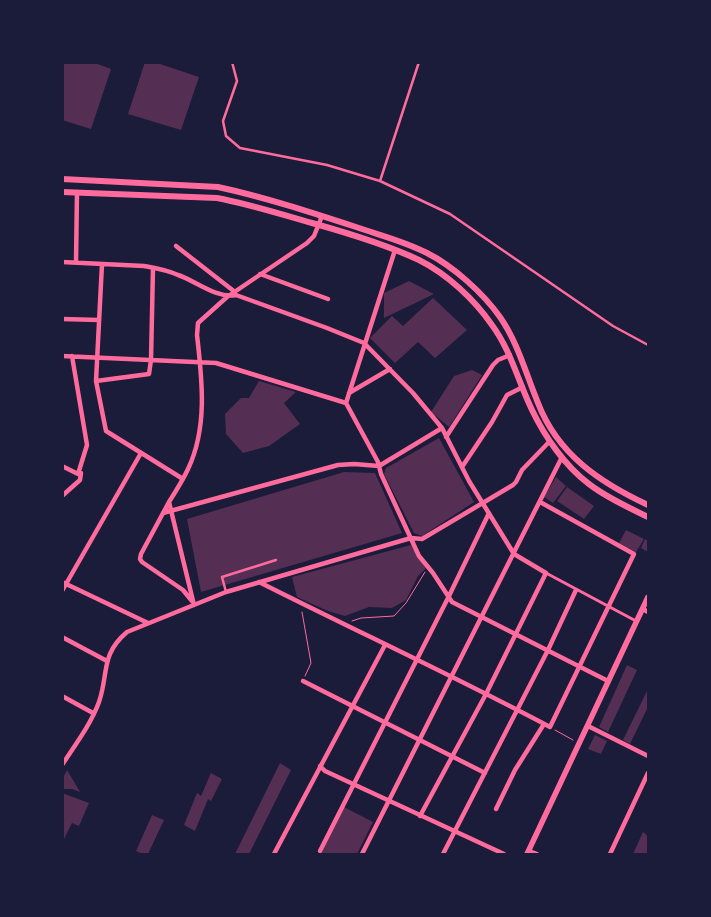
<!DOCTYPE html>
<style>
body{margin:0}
#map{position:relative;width:711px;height:917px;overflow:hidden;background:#1b1b3a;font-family:Quicksand,sans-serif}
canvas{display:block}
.frame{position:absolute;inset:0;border:64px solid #1b1b3a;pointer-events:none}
</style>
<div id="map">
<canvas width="711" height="917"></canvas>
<div class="frame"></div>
</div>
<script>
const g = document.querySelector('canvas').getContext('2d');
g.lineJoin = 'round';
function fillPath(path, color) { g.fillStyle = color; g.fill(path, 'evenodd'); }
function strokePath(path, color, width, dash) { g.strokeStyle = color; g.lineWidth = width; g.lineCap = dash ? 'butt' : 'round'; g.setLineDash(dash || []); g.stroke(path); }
const building = new Path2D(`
 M62,62H92L111,69L91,129L62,120Z
 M145,62H154L199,77L181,130L128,114Z
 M409,281L434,294L384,318V293Z
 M433,298L467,330L435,358L418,342L395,363L370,338L392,316L403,326Z
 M472,370L482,375L449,427L431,412L454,376Z
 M259,381L296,392L284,403L300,424L269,446L243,453L226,434L225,414L241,398H249Z
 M439,438L474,502L422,536L414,533L384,474L386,468Z
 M344,472L375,473L402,533L201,592L187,519Z
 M556,477L566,486L553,503L544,497Z
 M567,487L594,506L584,519L557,501Z
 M626,530L644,539L636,552L619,543Z
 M645,539L648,541V552L641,548Z
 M411,545L418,557L426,568L418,576L406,600L392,608L369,607L345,616L328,611L297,597L292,577Z
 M627,665L637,670L608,732L599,727Z
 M648,689V707L630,744L623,740Z
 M595,735L607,741L601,754L588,749Z
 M280,763L291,770L249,854H235Z
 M67,770L80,792L72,789H62V780Z
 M211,773L222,779L211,801L208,799L195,831L184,825L197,793L201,796Z
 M62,793L89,803L79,826L72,823L64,839L62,838Z
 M344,807L373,822L357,854H321Z
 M152,815L164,820L148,854H143L136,851Z
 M643,832L648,836V854H633Z`);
const path = new Path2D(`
 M302,612L311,663L305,676
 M352,621L361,618L394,616L406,603L425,572
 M555,730L573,740`);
const service = new Path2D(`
 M232,62L237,81L223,121L226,136L240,148L327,165L380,181L450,214L613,326L648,345
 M380,181L419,62
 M226,592L222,577L276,560`);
const pedestrian = new Path2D(`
 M546,573L636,621`);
const minor = new Path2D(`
 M176,246L235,292
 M62,262L144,266C155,268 167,270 178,275C196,281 217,299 236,295L327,328L364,343L413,393L442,428L469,481L514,554L546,573L486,694L420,816
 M76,262L77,192
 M102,264L96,381L106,431L183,479
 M260,274L328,299
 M62,319L99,320
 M62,356L216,363L346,403L378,462L381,474L419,556L433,573L452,602L608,681
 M96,381L149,374L151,360L153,268
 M349,393L390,369
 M346,403L395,250
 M446,437L493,365L498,360L510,355
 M62,466L78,474L87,445L72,356
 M462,467L492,422L507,395L523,387
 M62,496L80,480L81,473
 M169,502L141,554L140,559L142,562L183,590L192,601
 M163,513L338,465L354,464L379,466L442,428
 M62,582L148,623
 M259,582C356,631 454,676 550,727L634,554L540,502
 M62,591L141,453
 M194,605L169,502C176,491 183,480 188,469C208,427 202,379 197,335L198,323L227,297L307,243L314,236L322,216
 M643,609L648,612
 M62,637L107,661
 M303,681L485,773
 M62,696L93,713
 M588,726L648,756
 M62,765C75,745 91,724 99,702C109,673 100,655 127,632L226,592L411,538L422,539L513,485L516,482L522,470L550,441
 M320,766L325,771L504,854
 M496,809L515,770L544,724
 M320,851L449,596L489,513
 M529,851L537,854
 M274,854L385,645
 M362,854L562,457
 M443,854L548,650L576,590
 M610,854L648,773`);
const tertiary = new Path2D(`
 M527,854L648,597`);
const secondary = new Path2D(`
 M62,179L218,187C264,197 310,212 356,227C379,235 404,241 427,253C453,266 483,293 500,317C518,343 526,374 538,403C558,455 601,483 648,505
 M62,192L217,198C249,204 280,214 312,223C348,233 385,244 419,260C447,274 474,299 492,325C511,351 518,381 532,410C545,437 565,466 589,484C607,498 628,507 648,517`);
fillPath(building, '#542f53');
strokePath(path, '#ff6b9d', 1);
strokePath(service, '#ff6b9d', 2.5);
strokePath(pedestrian, '#ff6b9d', 3);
strokePath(minor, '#ff6b9d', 4.5);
strokePath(tertiary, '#ff6b9d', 5.5);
strokePath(secondary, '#ff6b9d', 6);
</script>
